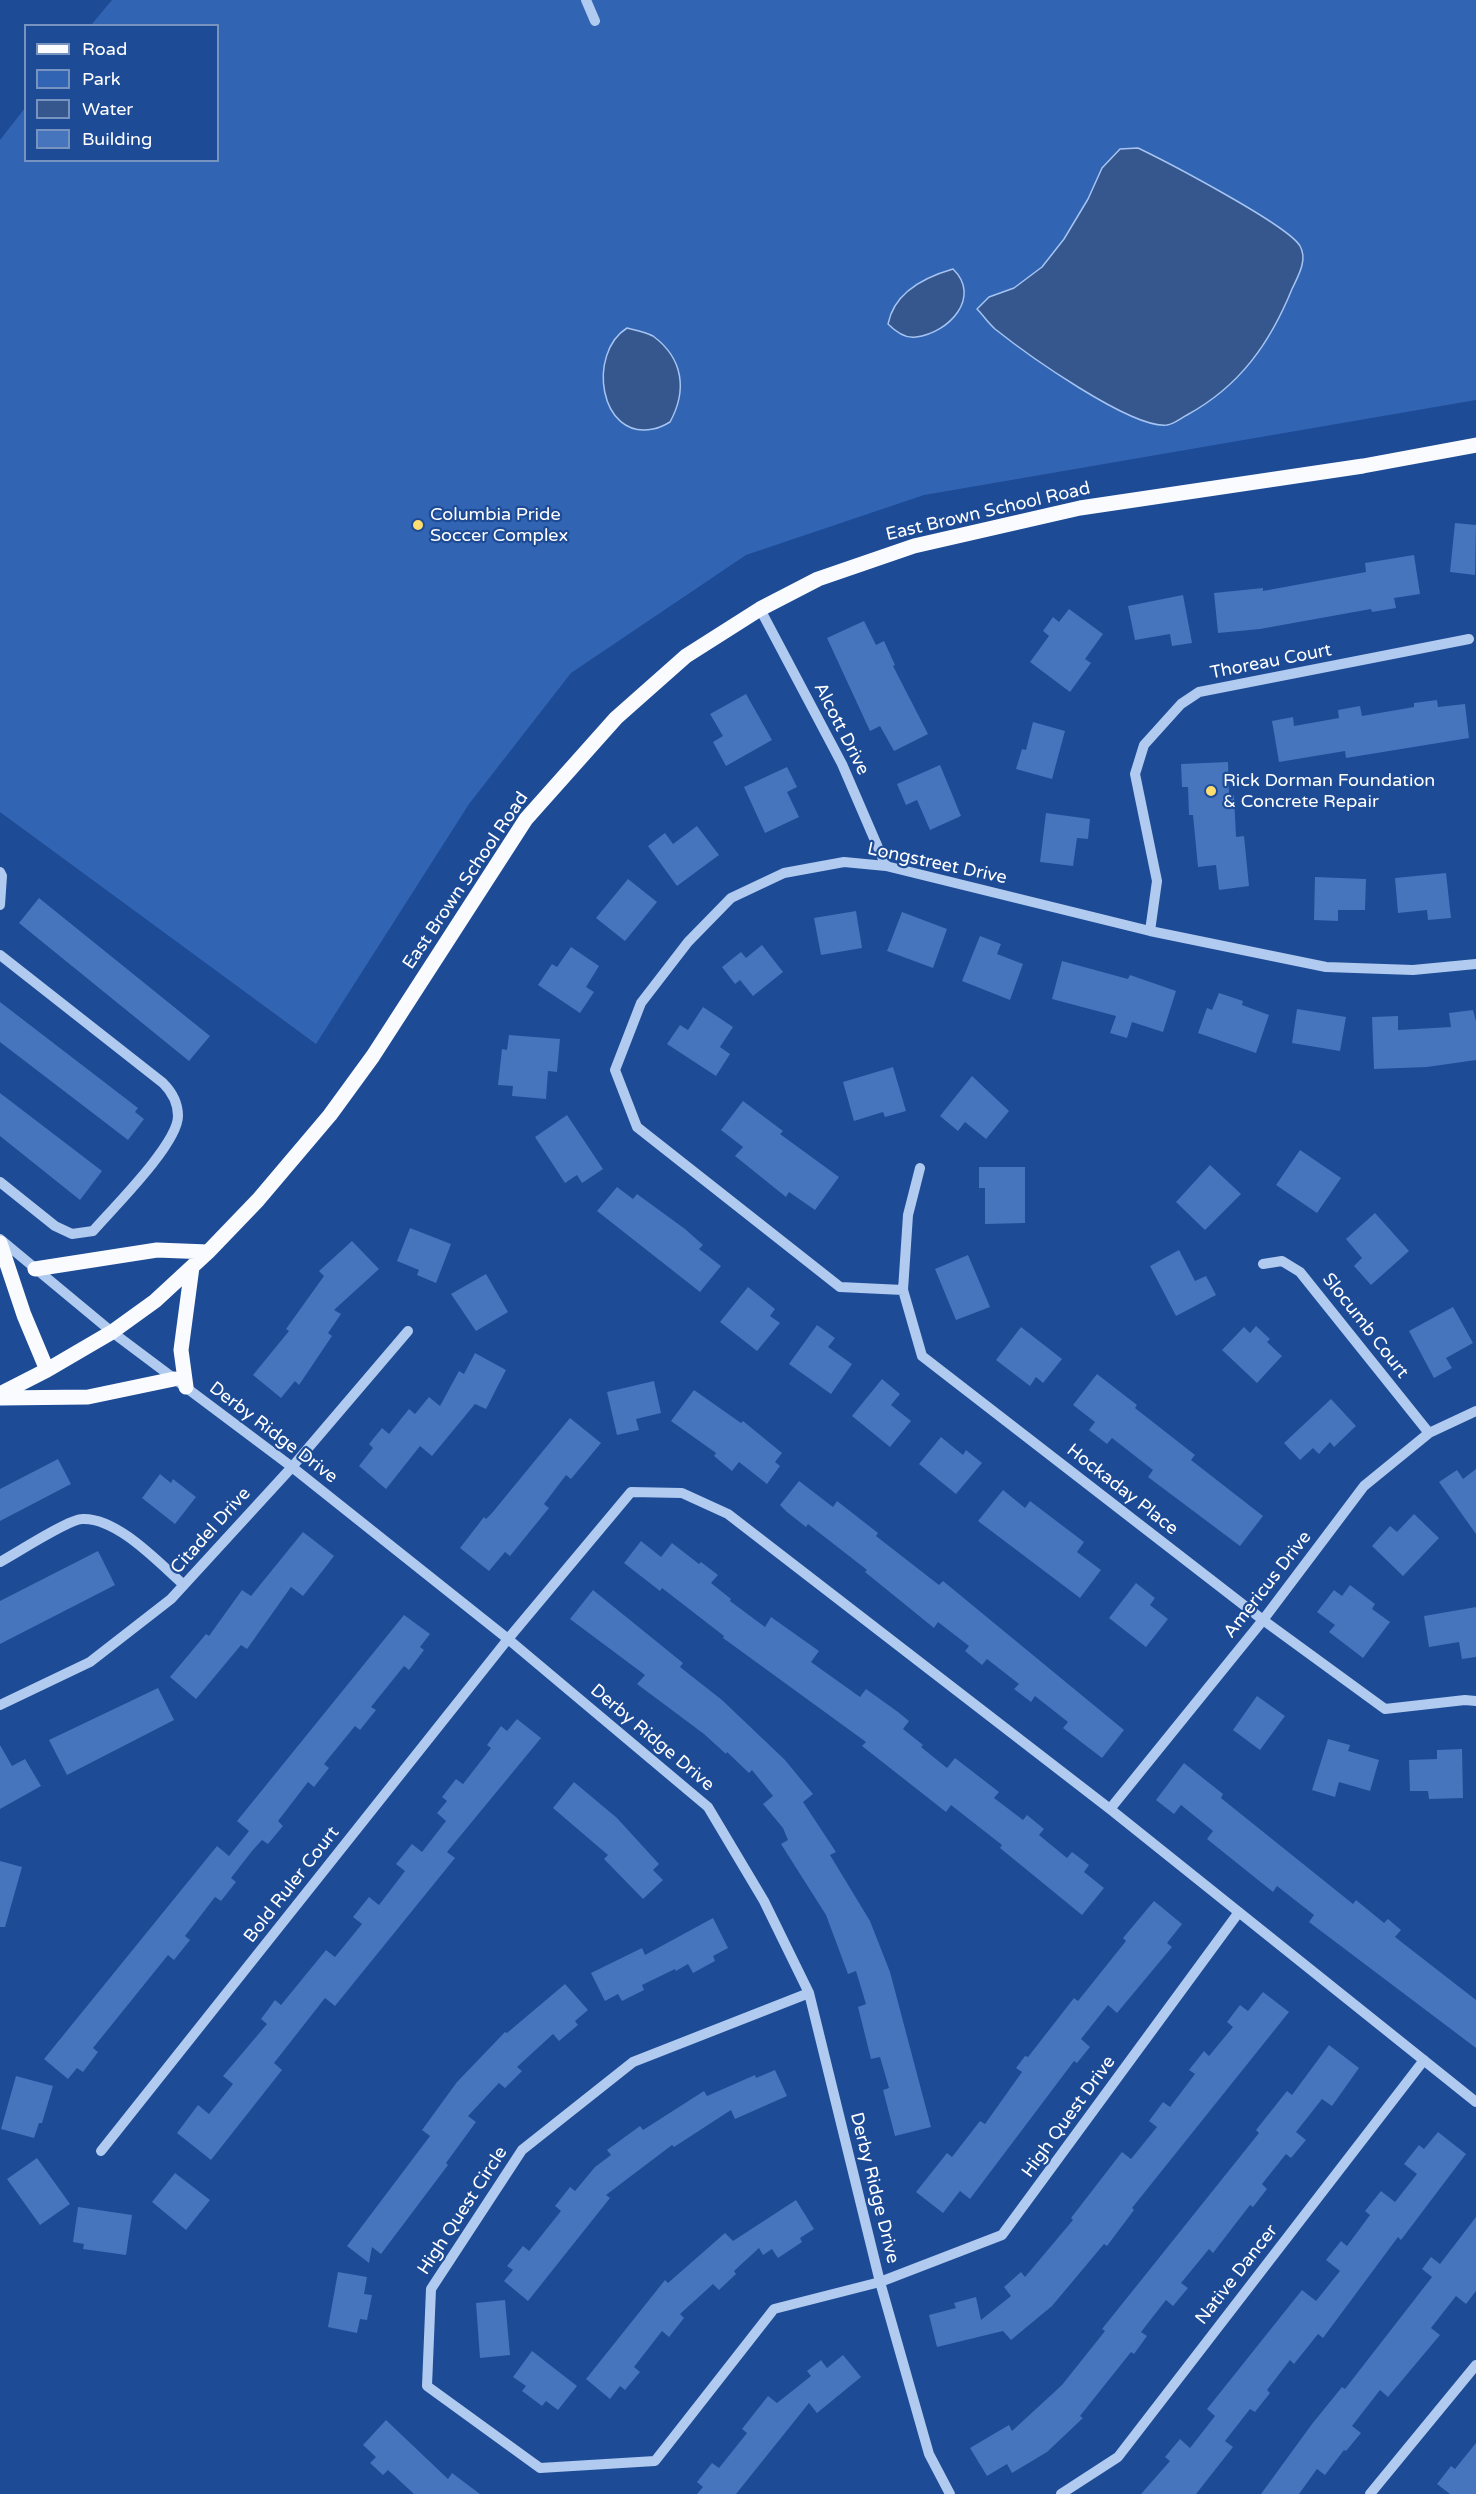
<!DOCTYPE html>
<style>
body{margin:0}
#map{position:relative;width:1476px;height:2494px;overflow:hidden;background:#1d4b96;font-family:"Varela Round",sans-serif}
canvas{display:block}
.legend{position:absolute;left:24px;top:24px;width:195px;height:138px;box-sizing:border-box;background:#1d4b96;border:2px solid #7793c0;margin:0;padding:8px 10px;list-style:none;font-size:18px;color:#fff}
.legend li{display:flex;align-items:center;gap:12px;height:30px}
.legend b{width:30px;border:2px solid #7793c0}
</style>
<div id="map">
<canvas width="1476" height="2494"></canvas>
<ul class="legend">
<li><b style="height:8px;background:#f9fbff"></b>Road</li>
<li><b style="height:16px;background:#3264b4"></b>Park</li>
<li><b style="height:16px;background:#36578e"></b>Water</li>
<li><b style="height:16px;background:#4674bd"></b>Building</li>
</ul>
</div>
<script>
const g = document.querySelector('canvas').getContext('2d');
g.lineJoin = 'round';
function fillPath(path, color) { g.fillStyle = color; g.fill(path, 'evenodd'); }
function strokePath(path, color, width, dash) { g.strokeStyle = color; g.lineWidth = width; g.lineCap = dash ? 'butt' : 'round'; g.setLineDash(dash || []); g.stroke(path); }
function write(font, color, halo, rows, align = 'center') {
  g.font = font + ' "Varela Round",sans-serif'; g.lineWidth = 4.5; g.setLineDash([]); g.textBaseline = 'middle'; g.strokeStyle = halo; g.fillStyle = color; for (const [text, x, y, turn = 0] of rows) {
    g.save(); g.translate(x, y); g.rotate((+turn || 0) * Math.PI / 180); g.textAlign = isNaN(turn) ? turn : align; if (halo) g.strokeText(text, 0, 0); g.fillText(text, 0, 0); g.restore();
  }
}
const green = new Path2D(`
 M112,0H1476V400L924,495L746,555L571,673L469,804L316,1044L0,812V140L25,108L26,160H218V26L91,25Z`);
const water = new Path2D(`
 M1138,148C1165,161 1288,225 1300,246C1308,260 1298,276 1292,289C1270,343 1240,386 1187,415C1181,418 1174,424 1167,425C1131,429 1025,353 995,329C988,323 983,315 977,309L989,297L1014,288L1042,267L1064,239L1088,199L1102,168L1120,149Z
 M953,269C982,297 949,333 916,337C905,339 895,331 888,324C894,293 925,277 953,269Z
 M627,328C635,330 646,332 653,336C684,359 687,391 670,422C665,425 659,428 653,429C599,440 587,353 627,328Z`);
const building = new Path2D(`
 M1455,523L1476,525L1475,575L1450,572Z
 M1414,555L1420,594L1394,598L1396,608L1372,612L1371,609L1260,629L1218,633L1214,593L1263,588V591L1366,572L1365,563Z
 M1183,595L1192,643L1172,646L1170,634L1135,640L1128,606Z
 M1069,609L1103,634L1085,659L1091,663L1070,692L1030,662L1049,636L1043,631L1053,617L1059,622Z
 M864,621L876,645L884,641L895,665L893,666L928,734L894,751L880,726L870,731L827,638Z
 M746,694L772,740L726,766L713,742L723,736L710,714Z
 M1437,700L1438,707L1465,704L1469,738L1346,758L1345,751L1279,762L1272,721L1293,717L1294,726L1339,718L1338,710L1360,706L1362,716L1414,707V703Z
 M1033,722L1065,731L1052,779L1016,769L1022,749L1026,750Z
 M1228,762L1229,795H1234L1236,837L1244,836L1249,886L1219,890L1216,865L1198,867L1193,815H1189L1188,787H1182L1181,764Z
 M940,765L961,816L930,830L917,800L906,805L897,784Z
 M787,767L797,787L787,792L799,817L765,833L744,787Z
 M1046,813L1090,819L1088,839L1077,838L1073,866L1040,862Z
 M697,826L719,855L677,886L648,846L665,833L673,844Z
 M1446,873L1451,918L1428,920L1427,910L1398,913L1395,878Z
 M1315,877L1366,879L1365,910H1338V921L1314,920Z
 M628,879L657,902L625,941L596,918Z
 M39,898L210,1036L189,1061L19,923Z
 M856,911L862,948L821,955L814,918Z
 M902,912L947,929L933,968L887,951Z
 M980,936L1001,944L997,954L1023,964L1010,1000L962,981Z
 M762,945L783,972L753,996L740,980L735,984L722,967L741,952L746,958Z
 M571,947L599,966L586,987L594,992L580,1013L538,985L552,964L557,967Z
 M1062,961L1128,979L1130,975L1176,991L1163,1032L1132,1022L1127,1038L1110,1033L1116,1016L1052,999Z
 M1219,993L1243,1001L1242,1005L1269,1015L1256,1053L1198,1033L1207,1008L1212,1010Z
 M0,1002L138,1108L135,1112L144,1119L128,1140L0,1042Z
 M703,1007L733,1027L720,1047L730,1054L716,1076L667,1044L680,1025L688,1030Z
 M1297,1009L1346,1017L1340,1051L1292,1043Z
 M1473,1010L1476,1021V1060L1427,1067L1374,1069L1372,1017L1398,1016V1030L1451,1027L1449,1013Z
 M509,1035L560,1039L557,1072L548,1071L546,1099L512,1096L513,1086L498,1085L502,1049L507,1050Z
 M893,1067L906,1111L885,1117L883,1112L854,1121L843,1082Z
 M972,1076L1009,1111L986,1139L965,1122L958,1131L940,1116Z
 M0,1093L102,1171L80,1200L0,1136Z
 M743,1101L783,1131L780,1134L839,1177L815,1210L789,1192L786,1197L735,1156L743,1147L721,1130Z
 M567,1115L603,1169L582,1183L577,1175L565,1183L535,1137Z
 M1300,1150L1341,1178L1317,1213L1276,1185Z
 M1210,1165L1241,1194L1205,1230L1176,1202Z
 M979,1167H1025V1223L985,1224V1188H979Z
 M617,1187L633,1199L637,1194L685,1229L703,1245L699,1249L721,1266L700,1292L597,1211Z
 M1375,1213L1409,1251L1371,1285L1354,1266L1362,1258L1346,1239Z
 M410,1228L451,1244L436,1283L417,1275L419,1270L397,1261Z
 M352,1241L379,1269L334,1310L341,1314L328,1333L332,1336L299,1385L295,1381L281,1398L253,1375L289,1331L286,1329L324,1276L319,1271Z
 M1179,1250L1195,1281L1206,1276L1216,1295L1176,1316L1150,1266Z
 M968,1255L990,1307L956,1320L935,1269Z
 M486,1274L508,1312L476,1331L451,1294Z
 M748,1287L775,1309L770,1316L780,1323L757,1351L720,1322Z
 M1453,1307L1473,1343L1446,1358L1452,1368L1434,1378L1409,1331Z
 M817,1325L835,1338L828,1347L852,1364L831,1394L789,1364Z
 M1256,1326L1270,1339L1267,1342L1282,1356L1257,1383L1222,1350L1244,1327L1250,1333Z
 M1021,1327L1062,1359L1043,1383L1036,1377L1030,1386L996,1360Z
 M475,1353L506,1370L486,1409L475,1404L432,1456L420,1446L386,1489L359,1466L373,1448L369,1444L382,1428L389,1434L409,1409L415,1414L429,1397L440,1406L459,1371L464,1374Z
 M1097,1374L1137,1405L1135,1408L1195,1455L1191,1460L1263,1516L1240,1546L1148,1477L1153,1470L1112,1438L1107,1444L1089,1430L1095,1422L1073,1405Z
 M882,1379L900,1394L891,1405L911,1421L890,1447L852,1416Z
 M654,1381L661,1413L636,1419L639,1430L617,1435L607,1392Z
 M694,1390L741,1423L743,1421L782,1453L775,1462L780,1466L767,1484L739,1462L732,1471L714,1456L716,1453L671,1421Z
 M1331,1399L1356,1426L1334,1447L1330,1442L1319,1454L1313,1448L1300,1460L1284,1443Z
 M570,1418L601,1443L571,1479L566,1475L544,1504L549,1508L510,1556L505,1552L489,1571L460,1548L484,1517L486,1519L492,1513Z
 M941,1437L963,1455L966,1450L982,1463L956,1494L919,1464Z
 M58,1459L71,1484L0,1521V1489Z
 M1476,1469V1534L1439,1482L1457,1470L1463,1479Z
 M160,1474L171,1483L173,1479L196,1497L175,1524L142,1498Z
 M799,1481L833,1507L837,1501L878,1533L876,1536L939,1585L943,1581L1124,1730L1102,1758L1063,1728L1068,1722L1035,1696L1031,1702L1014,1689L1019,1684L987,1659L982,1665L965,1651L969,1646L938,1622L934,1628L865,1572L867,1570L808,1524L806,1527L787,1512L780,1505Z
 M1003,1490L1025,1508L1030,1501L1084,1542L1077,1552L1101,1570L1080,1598L978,1521Z
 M1414,1514L1439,1538L1403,1576L1372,1546L1390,1526L1397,1532Z
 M303,1532L334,1556L303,1596L291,1587L247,1649L241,1645L196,1699L170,1677L206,1634L209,1636L242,1590L251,1596Z
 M641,1541L661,1557L672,1543L699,1564L701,1562L718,1575L711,1583L731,1599L730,1601L765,1627L771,1617L819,1651L811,1662L860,1697L866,1689L898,1712L909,1721L903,1729L923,1745L921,1747L947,1768L955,1758L999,1792L994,1798L1023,1820L1027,1815L1044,1829L1039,1835L1067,1858L1072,1852L1089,1865L1084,1872L1104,1888L1082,1915L1000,1848L1002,1845L951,1805L946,1812L862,1746L866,1742L723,1638L724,1636L662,1588L660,1591L624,1563Z
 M98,1551L115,1585L0,1644V1601Z
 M1136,1583L1155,1598L1150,1605L1168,1619L1146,1647L1109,1618Z
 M1350,1585L1375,1604L1372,1609L1390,1622L1363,1658L1329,1632L1335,1625L1317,1612L1334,1590L1342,1596Z
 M593,1590L683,1663L680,1667L722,1700L785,1760L813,1794L803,1802L836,1852L830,1855L870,1921L890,1972L931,2127L895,2136L883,2090L889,2088L880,2057L871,2059L858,2007L866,2004L856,1971L848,1974L826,1915L781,1844L788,1840L783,1828L763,1804L773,1796L752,1770L749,1773L727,1752L726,1754L704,1734L637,1684L645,1675L570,1619Z
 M1476,1607V1657L1462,1659L1459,1642L1429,1647L1424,1616Z
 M404,1615L430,1634L420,1647L424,1650L409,1670L404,1666L371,1707L376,1710L360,1730L355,1726L324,1764L329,1768L314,1787L308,1782L278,1821L283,1826L268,1844L262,1840L252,1851L231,1878L236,1882L221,1901L215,1897L185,1936L190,1940L174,1960L168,1955L93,2048L98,2052L83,2072L77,2068L68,2079L44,2059L217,1846L229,1856L249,1831L237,1821Z
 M158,1688L174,1720L67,1775L49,1740Z
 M1257,1696L1285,1716L1260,1750L1233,1730Z
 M517,1719L541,1738L447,1852L455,1858L335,2006L325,1998L274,2063L282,2070L211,2160L177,2133L198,2105L209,2114L233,2084L223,2076L267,2024L261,2019L275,2000L281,2005L326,1950L335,1957L362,1924L353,1917L369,1897L379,1905L405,1871L396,1864L412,1844L422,1852L446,1821L437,1813L447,1801L442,1797L456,1779L463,1784L491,1748L487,1745L501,1726L507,1731Z
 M1328,1739L1350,1745L1348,1751L1379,1760L1370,1791L1339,1782L1335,1797L1312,1790Z
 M0,1745L12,1766L25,1759L41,1786L0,1809Z
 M1462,1749L1463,1798L1429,1799L1428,1791H1410L1409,1760L1437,1759V1750Z
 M1184,1763L1223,1794L1221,1798L1353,1904L1356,1900L1384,1923L1388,1919L1401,1930L1395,1937L1476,2000V2048L1309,1922L1314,1915L1277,1886L1273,1892L1207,1839L1213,1831L1181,1805L1174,1814L1156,1800Z
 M574,1782L617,1818L659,1864L653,1870L663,1880L643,1899L604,1859L608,1855L553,1808Z
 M0,1861L22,1867L5,1927H0Z
 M1154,1901L1182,1924L1167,1943L1172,1947L1117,2013L1108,2005L1081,2039L1090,2047L1077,2063L1074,2061L970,2199L960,2191L943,2213L916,2192L947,2153L952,2157L980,2121L985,2124L1022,2072L1016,2068L1025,2056L1028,2057L1074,1998L1078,2001L1126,1941L1123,1938Z
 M713,1918L728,1948L713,1956L715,1961L693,1973L688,1964L676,1971L675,1969L642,1985L644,1990L622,2001L618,1994L605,2001L591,1973L642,1948L645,1955Z
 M565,1984L588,2010L575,2021L578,2025L559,2041L553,2034L517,2067L522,2071L505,2088L499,2083L468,2116L476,2122L446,2163L448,2165L381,2254L372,2247L369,2263L347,2246L430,2136L422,2130L457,2082L505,2032L507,2033Z
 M1263,1992L1289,2012L1132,2208L1134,2210L1107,2246L1104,2244L1052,2306L1011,2340L1003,2331L937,2347L929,2315L956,2308L954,2303L976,2297L981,2320L1011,2296L1004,2287L1021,2272L1025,2277L1073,2220L1071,2218L1122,2152L1131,2159L1157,2127L1149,2121L1163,2102L1170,2107L1195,2074L1189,2070L1204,2051L1209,2056L1233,2027L1227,2022L1240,2005L1248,2011Z
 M1329,2045L1359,2068L1332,2106L1322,2099L1296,2132L1306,2140L1291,2158L1286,2154L1262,2184L1267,2189L1253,2207L1250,2205L1213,2253L1209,2249L1181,2283L1188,2288L1173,2306L1166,2300L1141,2332L1147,2336L1134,2354L1131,2352L1080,2416L1083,2418L1047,2452L1012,2473L1007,2464L987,2476L970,2448L1009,2425L1012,2431L1062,2385L1105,2331L1102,2329L1259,2133L1256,2130L1287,2091L1292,2095Z
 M775,2070L787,2096L735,2119L731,2110L674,2147L672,2145L606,2195L610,2198L528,2301L504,2281L513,2270L507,2266L523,2246L529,2251L561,2211L555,2206L570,2187L575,2191L595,2167L611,2155L607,2150L640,2126L643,2130L704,2091L707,2096L755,2075L756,2078Z
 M16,2076L53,2086L42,2123H39L34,2138L1,2129Z
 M1438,2132L1466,2154L1401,2240L1398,2237L1323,2338L1318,2334L1294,2364L1290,2360L1267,2390L1270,2393L1255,2412L1250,2409L1225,2441L1233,2447L1196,2494H1141L1170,2461L1165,2457L1180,2439L1190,2448L1215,2416L1207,2409L1302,2290L1316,2301L1340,2271L1326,2260L1341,2241L1347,2246L1370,2215L1365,2211L1381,2191L1395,2202L1417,2174L1404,2164L1419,2145L1424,2149Z
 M37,2158L70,2204L40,2225L7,2179Z
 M175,2173L210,2200L186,2230L152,2202Z
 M796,2200L814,2229L800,2238L802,2242L778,2258L772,2249L763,2255L759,2248L734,2271L736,2274L719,2290L713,2284L680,2314L684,2318L669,2337L662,2331L634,2367L640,2372L625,2390L620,2386L610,2399L586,2379L665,2280L668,2283L725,2233L733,2241Z
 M78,2207L132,2215L126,2255L83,2249L84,2244L73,2242Z
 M1476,2217V2291L1466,2304L1456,2296L1431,2328L1440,2335L1388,2397L1380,2390L1352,2426L1361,2433L1346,2451L1344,2450L1325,2475L1317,2469L1299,2494H1261L1312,2424L1342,2387L1345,2389L1432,2277L1422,2269L1431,2257L1440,2264Z
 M338,2272L367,2277L364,2294L372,2295L367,2320L360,2319L357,2333L328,2327Z
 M505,2300L510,2355L480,2358L476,2303Z
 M532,2351L577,2386L558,2410L546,2401L542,2406L522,2391L526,2386L513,2377Z
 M843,2355L861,2377L817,2413L809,2403L736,2494H697L703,2487L697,2482L712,2463L719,2468L747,2433L742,2429L768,2396L777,2403L811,2376L807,2371L821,2360L827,2368Z
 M386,2420L448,2479L452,2473L480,2494H414L388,2470L383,2475L370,2463L376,2457L363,2445Z
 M1476,2443V2494H1450L1437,2484L1451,2466L1455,2469Z`);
const minor = new Path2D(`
 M586,0L595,21
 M760,609L842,764L886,866
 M0,872L2,876L0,905
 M1150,931L1157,881L1135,774L1144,745L1181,704L1199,692L1469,639
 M0,955L163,1083C172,1092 178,1103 178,1116C178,1144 112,1209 93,1231L72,1234L55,1226L0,1182
 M920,1168L908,1215L903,1290L922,1356L1263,1620L1385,1709L1465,1700L1476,1701
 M0,1239L112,1332L292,1467L508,1639L708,1807L764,1901L809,1993L880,2282L929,2454L950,2494
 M1263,1264L1282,1261L1300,1272L1429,1433
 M903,1290L840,1287L637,1127L615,1070L641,1003L688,942L731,898L784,873L844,862L886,866L1150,931L1326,967L1413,970L1476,964
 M0,1562C15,1554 69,1519 82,1519C117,1517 159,1563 184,1585
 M0,1705L90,1662L171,1599L292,1467L408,1331
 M1110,1809L1263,1620L1364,1486L1429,1433L1476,1411
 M809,1993L633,2062L522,2150L431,2289L427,2386L540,2468L655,2461L774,2309L880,2282L1002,2235L1239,1912
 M101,2151L508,1639L631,1492L682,1493L728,1514L1110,1809L1476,2102
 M1061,2494L1118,2457L1424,2060
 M1370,2494L1476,2365`);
const major = new Path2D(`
 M0,1243L24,1315L47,1370
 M35,1269L157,1250L208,1252
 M186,1387L181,1350L192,1267
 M0,1394L47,1370L112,1332L155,1301L208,1252L258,1200L330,1115L373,1056L526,819L616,718L686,656L760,609L818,579L914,546L1080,508L1363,466L1476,445
 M0,1398L88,1397L174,1379`);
const markers = [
 [418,525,6,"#fedd71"],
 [1211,791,6,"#fedd71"]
];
const streetNames = [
 ["East Brown School Road",988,512,-13],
 ["Thoreau Court",1271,662,-11],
 ["Alcott Drive",841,729,63],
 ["Longstreet Drive",937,864,12],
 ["East Brown School Road",466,881,-56],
 ["Slocumb Court",1365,1326,52],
 ["Derby Ridge Drive",273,1433,37],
 ["Hockaday Place",1122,1490,38],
 ["Citadel Drive",211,1531,-48],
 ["Americus Drive",1268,1585,-52],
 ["Derby Ridge Drive",652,1738,40],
 ["Bold Ruler Court",292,1885,-52],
 ["High Quest Drive",1069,2117,-54],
 ["Derby Ridge Drive",874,2188,76],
 ["High Quest Circle",463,2211,-57],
 ["Native Dancer",1237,2275,-52]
];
const poiNames = [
 ["Columbia Pride",430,515],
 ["Soccer Complex",430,536],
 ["Rick Dorman Foundation",1223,781],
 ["& Concrete Repair",1223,802]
];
fillPath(green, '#3264b4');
fillPath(water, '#36578e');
strokePath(water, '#a5c4f1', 1.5);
fillPath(building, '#4674bd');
strokePath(minor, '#b1caef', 10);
strokePath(major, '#f9fbff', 15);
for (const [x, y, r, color] of markers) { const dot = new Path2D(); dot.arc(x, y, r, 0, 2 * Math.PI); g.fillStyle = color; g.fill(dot); strokePath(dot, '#1d4b96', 2); }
write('18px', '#fff', '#1d4b96', streetNames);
write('18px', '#fff', '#1d4b96', poiNames, 'left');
</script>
